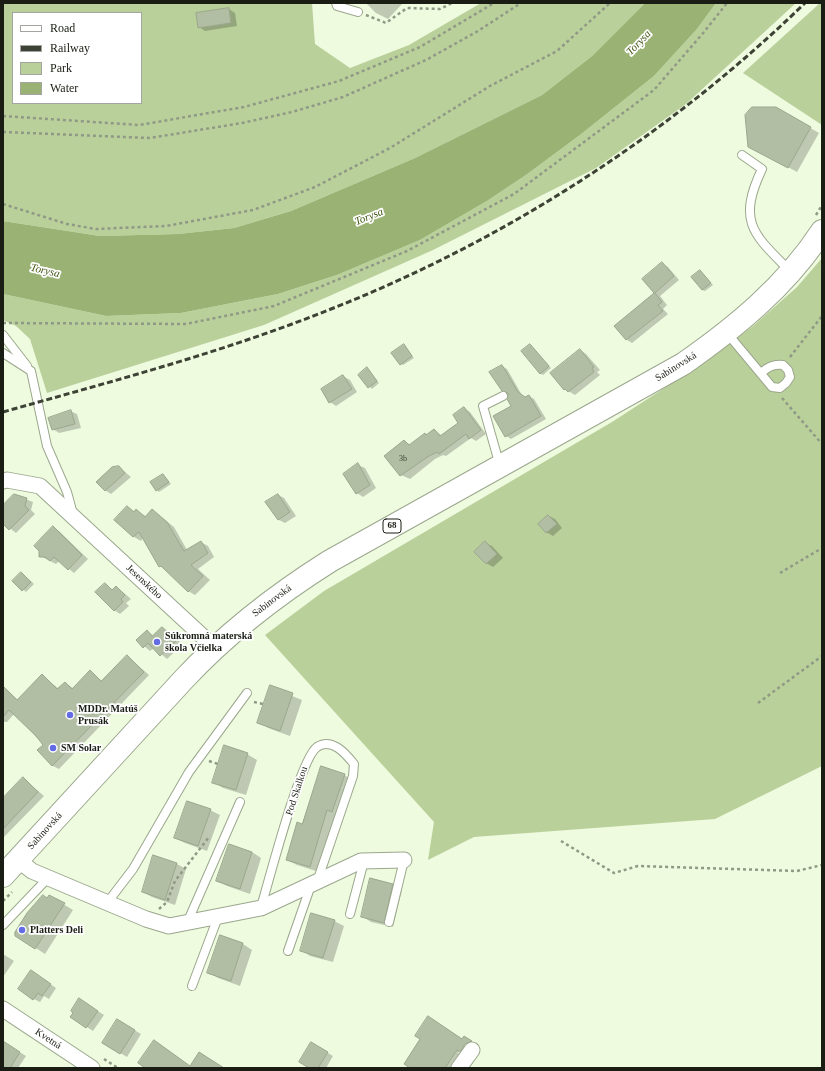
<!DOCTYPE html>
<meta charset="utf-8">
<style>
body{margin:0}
#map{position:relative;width:825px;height:1071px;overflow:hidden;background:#eefbdf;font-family:Georgia,serif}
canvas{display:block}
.frame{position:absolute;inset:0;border:4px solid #191d13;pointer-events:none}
.legend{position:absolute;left:12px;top:12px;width:130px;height:92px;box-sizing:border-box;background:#fff;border:1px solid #a3a5a1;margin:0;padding:5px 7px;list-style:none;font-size:12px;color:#191d13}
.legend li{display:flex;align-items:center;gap:8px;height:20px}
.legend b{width:20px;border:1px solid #a3a5a1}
</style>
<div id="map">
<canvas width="825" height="1071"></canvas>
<div class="frame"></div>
<ul class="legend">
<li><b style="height:5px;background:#fff"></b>Road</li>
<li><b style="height:5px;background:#3d4235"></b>Railway</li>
<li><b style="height:11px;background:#bad09b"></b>Park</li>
<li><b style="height:11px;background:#9ab375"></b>Water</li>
</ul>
</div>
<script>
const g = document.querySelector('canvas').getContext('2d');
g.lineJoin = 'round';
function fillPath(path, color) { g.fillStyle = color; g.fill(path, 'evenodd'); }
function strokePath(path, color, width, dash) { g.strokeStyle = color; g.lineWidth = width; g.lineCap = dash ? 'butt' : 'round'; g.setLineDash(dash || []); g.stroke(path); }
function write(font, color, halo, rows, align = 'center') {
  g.font = font + ' Georgia,serif'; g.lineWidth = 3.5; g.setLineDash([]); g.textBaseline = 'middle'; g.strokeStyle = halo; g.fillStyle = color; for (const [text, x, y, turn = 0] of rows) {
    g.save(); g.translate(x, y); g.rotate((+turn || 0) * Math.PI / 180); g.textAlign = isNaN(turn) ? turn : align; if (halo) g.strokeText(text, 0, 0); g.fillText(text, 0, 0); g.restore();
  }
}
const green = new Path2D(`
 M3,3H312L315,44L350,68L409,45L481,3H645L592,56L542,95L415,158L291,211L234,228L178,234L100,236L3,221ZM13,13H141V103H13Z
 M716,3H796L686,104L596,168L433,250L264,325L47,393L30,339L16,326L3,320V294L106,316L181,313L278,294L337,275L420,240L487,201L526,175L580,135L654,76L697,29Z
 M820,3H822V125L743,73Z
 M822,258V766L715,819L474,837L428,860L434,822L265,635L324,591L612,422L706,361L753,326L797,287Z`);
const water = new Path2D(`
 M645,3H716L697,29L654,76L580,135L526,175L487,201L420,240L337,275L278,294L181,313L106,316L3,294V221L100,236L178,234L234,228L291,211L415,158L542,95L592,56Z`);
const shadow = new Path2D(`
 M366,3H403L388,19L376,13Z
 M229,9L235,13L237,26L205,31L199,27Z
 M776,108L819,133L797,172L757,150Z
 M662,263L668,267L679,280L660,296L667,305L663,309L668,314L632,343L627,340L616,326L656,293L643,279Z
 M700,271L713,285L705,291L702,290Z
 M404,345L414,358L403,365L401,364Z
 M530,345L551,368L543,375L540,373Z
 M580,350L586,354L600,370L597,372L600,375L575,395L565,389Z
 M502,366L507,369L523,397L526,398L529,396L534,399L546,419L511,439L506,436L512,406Z
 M367,368L379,383L372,389L359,375Z
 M343,376L350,380L357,392L336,406L330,402Z
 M464,408L470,412L486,434L476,441L471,438L446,456L443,455L435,459L410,479L401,475L385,456L404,441L411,445L425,434L427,435L435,430L442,436L459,423Z
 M70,411L77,414L81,428L59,433L53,429Z
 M358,465L365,468L376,488L363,497L357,493Z
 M119,467L131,477L111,494L105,490Z
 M163,475L171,484L159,492L157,490Z
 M14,495L33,502L31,510L35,514L16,533L3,523V506Z
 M278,495L284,498L296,516L285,523L279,520Z
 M127,507L135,512L136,510L147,517L152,511L159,515L174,527L187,550L201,542L208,546L214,557L198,569L210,580L195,595L188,591L167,570L160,566L143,538L141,541L134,537L115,520Z
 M549,516L555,519L562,528L553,536L546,532Z
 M53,528L59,531L88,559L74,573L59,561L56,564L40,556Z
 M486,543L492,546L503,558L493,567L486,563Z
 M22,573L34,584L26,592L14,581Z
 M105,584L113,590L117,587L131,599L126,603L129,606L120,614L114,610Z
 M162,628L183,644L167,659L154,648L150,651L137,640L147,631L154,636Z
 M127,656L149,675L59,769L53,766L39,750L44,745L14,714L7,722H3V686L18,700L42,675L59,689L66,683L74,689L90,671L102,681Z
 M270,687L302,700L290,736L268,728L258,722Z
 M247,754L257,760L246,795L223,788L213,782Z
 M344,775L354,781L319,872L297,865L287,860L303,825Z
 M23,778L44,796L3,838V799Z
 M210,810L220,815L207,851L185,843L175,838Z
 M229,845L252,852L261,858L250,894L227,886L217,881Z
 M154,857L177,864L186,869L175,905L152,897L143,892Z
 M392,885L402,890L393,927L371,922L362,916Z
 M50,896L73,910L45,954L14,934L27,914Z
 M334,921L344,926L333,962L310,956L301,950Z
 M220,937L243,944L252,950L240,986L218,978L208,972Z
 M3,954L14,961L3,977Z
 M37,975L56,988L49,999L44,996L40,1002L34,999Z
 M85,1003L104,1015L93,1031L72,1017Z
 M429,1017L463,1040L465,1037L470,1041L468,1044L472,1042L476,1045L471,1048L466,1054L463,1052L453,1068H408L409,1066L405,1063L421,1039L416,1036ZM467,1040L469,1041L460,1053H458Z
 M117,1020L141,1034L127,1057L103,1043Z
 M3,1042L26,1056L18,1068H3Z
 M311,1043L333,1056L326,1068H311Z`);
const building = new Path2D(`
 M229,8L231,23L198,28L196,13Z
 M752,107H776L811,127L788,168L748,147L745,115Z
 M662,262L674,276L655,293L662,302L658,305L663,311L626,340L614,326L654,293L642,279Z
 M700,270L711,283L702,290L691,277Z
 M404,344L412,356L400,365L391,353Z
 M530,344L549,366L540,374L521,351Z
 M580,349L594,367L592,368L594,372L568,392L565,389L564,390L550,373Z
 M502,365L518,392L525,397L529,395L541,416L505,437L493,416L511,406L507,399L508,393L502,391L489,372Z
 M367,367L377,381L368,388L358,375Z
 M343,375L352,389L329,403L321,389Z
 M464,407L481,430L469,439L466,434L439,454L437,452L429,456L400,476L384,456L404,440L409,445L425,433L426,435L434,429L440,436L458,423L453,415Z
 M71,410L75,424L52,430L48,418Z
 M358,463L370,485L356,494L343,474Z
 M119,466L125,473L105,491L96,482L112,467Z
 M163,474L169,482L156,491L150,482Z
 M14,494L27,498L25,506L29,510L9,530L3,524V505Z
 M278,494L290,512L278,520L265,502Z
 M127,506L134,512L136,509L145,517L152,509L167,522L184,551L201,541L208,553L191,565L203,576L188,592L161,566L159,567L139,532L133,537L114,520Z
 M548,515L557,524L546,533L538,524Z
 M53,526L82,555L68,570L54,557L50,561L45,557H39V551L34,546Z
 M485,541L497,554L486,564L474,552Z
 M21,572L31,582L22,591L12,581Z
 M105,583L112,590L116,586L125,595L121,599L123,602L114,611L95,592Z
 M162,627L177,640L160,656L148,643L143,648L136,640L147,630L152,636Z
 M127,655L144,672L52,766L37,750L43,745L36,736L9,710L3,717V686L17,700L42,674L57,689L65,682L72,689L90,670L101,681Z
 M270,685L293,693L280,731L257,723Z
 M224,745L248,753L236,790L212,783Z
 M321,766L345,774L332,812L327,810L310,867L286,860L297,822L302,824Z
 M23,777L38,792L3,829V798Z
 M187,801L211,809L198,846L174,838Z
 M229,844L252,852L240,889L216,881Z
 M153,855L177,863L165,900L142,892Z
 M370,878L393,884L384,923L361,917Z
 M43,895L47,898L49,895L65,903L35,949L15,936V932L27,913Z
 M311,913L335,920L323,958L300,951Z
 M220,935L243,943L231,981L207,973Z
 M31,970L51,984L42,996L38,993L33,1000L18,989Z
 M79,998L98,1011L86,1028L70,1017L73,1013L71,1011Z
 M428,1016L462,1039L464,1036L472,1041L465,1044L460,1052L457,1050L445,1068H410L404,1064L420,1039L415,1036Z
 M117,1019L135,1030L120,1054L102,1043Z
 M154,1040L190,1066L199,1052L224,1068H145L138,1063Z
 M3,1041L20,1052L10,1068H3Z
 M311,1042L328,1052L318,1068H309L299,1062Z`);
const path = new Path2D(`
 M366,15L386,23L407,8L440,9L452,3
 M3,116L139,125L244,107L339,81L420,47L494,3
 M3,132L150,138L242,123L292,112L343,97L426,60L478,31L521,3
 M3,204L67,224L96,229L166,226L253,210L315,187L390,148L490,86L557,51L610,3
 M816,215L822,205
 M3,323L186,324L274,306L407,251L514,194L654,90L704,32L727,3
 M790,357L822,316
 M782,398L822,444
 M780,573L822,548
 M254,702L263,704
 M758,703L822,656
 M209,761L218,764
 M561,841L614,873L638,866L797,871L822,865
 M3,901L12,892
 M159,909L167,902L175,881L209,837
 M104,1059L118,1068`);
const lane = new Path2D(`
 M336,3L337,6L358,12
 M742,155L762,169C737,222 753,234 790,271
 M727,333L772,387L780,388L786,383L790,377L788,370L783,365C773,364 768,367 761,373
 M3,335L27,366
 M3,353L31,371L47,446L67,492L73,514
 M500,466L483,406L503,396
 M107,903L133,869L189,772L247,693
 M261,907C269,881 300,759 317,747C332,737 346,754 354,764L353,776L317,882
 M350,914L364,861
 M389,922L404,860
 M187,923L240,802
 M3,925L48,878
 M288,951L311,885
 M192,986L218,917`);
const street = new Path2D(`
 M3,481L7,480L40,486L214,647
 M18,860L32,871L146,919L169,926L261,908L361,861L404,860
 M3,1009L92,1068
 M459,1068L472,1050`);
const primary = new Path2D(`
 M3,876L184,679C227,633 276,595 330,561L683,364C736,327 786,286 822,231`);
const rail = new Path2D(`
 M3,412C113,381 224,352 331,309C506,240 670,134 805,3`);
const markers = [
 [157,642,4,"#646ce5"],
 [70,715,4,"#646ce5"],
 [53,748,4,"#646ce5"],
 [22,930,4,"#646ce5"]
];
const numberNames = [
 ["3b",403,459]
];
const shields = [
 [392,526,18]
];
const shieldNames = [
 ["68",392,526]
];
const streetNames = [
 ["Sabinovská",676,367,-32],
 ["Jesenského",144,582,43],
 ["Sabinovská",272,601,-37],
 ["Pod Skalkou",297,791,-72],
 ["Sabinovská",45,831,-48],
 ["Kvetná",48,1039,33]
];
const poiNames = [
 ["Súkromná materská",165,636],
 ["škola Včielka",165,648],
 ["MDDr. Matúš",78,709],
 ["Prusák",78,721],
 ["SM Solar",61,748],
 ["Platters Deli",30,930]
];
const waterNames = [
 ["Torysa",639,43,-46],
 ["Torysa",369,217,-22],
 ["Torysa",45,271,13]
];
fillPath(green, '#bad09b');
fillPath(water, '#9ab375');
fillPath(shadow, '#0003');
fillPath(building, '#b2bea3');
strokePath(building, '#9ba78c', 1);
strokePath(lane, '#9ba78d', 10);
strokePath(street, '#9ba78d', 17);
strokePath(primary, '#9ba78d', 24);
strokePath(path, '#909985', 2.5, [3, 3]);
strokePath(lane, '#fff', 8);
strokePath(street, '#fff', 15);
strokePath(primary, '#fff', 22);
strokePath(rail, '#3d4235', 3, [6, 3]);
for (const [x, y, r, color] of markers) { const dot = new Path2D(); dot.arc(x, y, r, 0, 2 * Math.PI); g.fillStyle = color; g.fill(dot); strokePath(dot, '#fff', 1.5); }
write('8px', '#3f4537', null, numberNames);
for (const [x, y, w] of shields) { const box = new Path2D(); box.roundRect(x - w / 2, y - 7, w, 14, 3); g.fillStyle = '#fff'; g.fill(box); strokePath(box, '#191d13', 1); }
write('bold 9px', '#191d13', null, shieldNames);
write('10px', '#191d13', '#fff', streetNames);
write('bold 10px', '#191d13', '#fff', poiNames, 'left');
write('italic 11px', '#3f5611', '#fff', waterNames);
</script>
